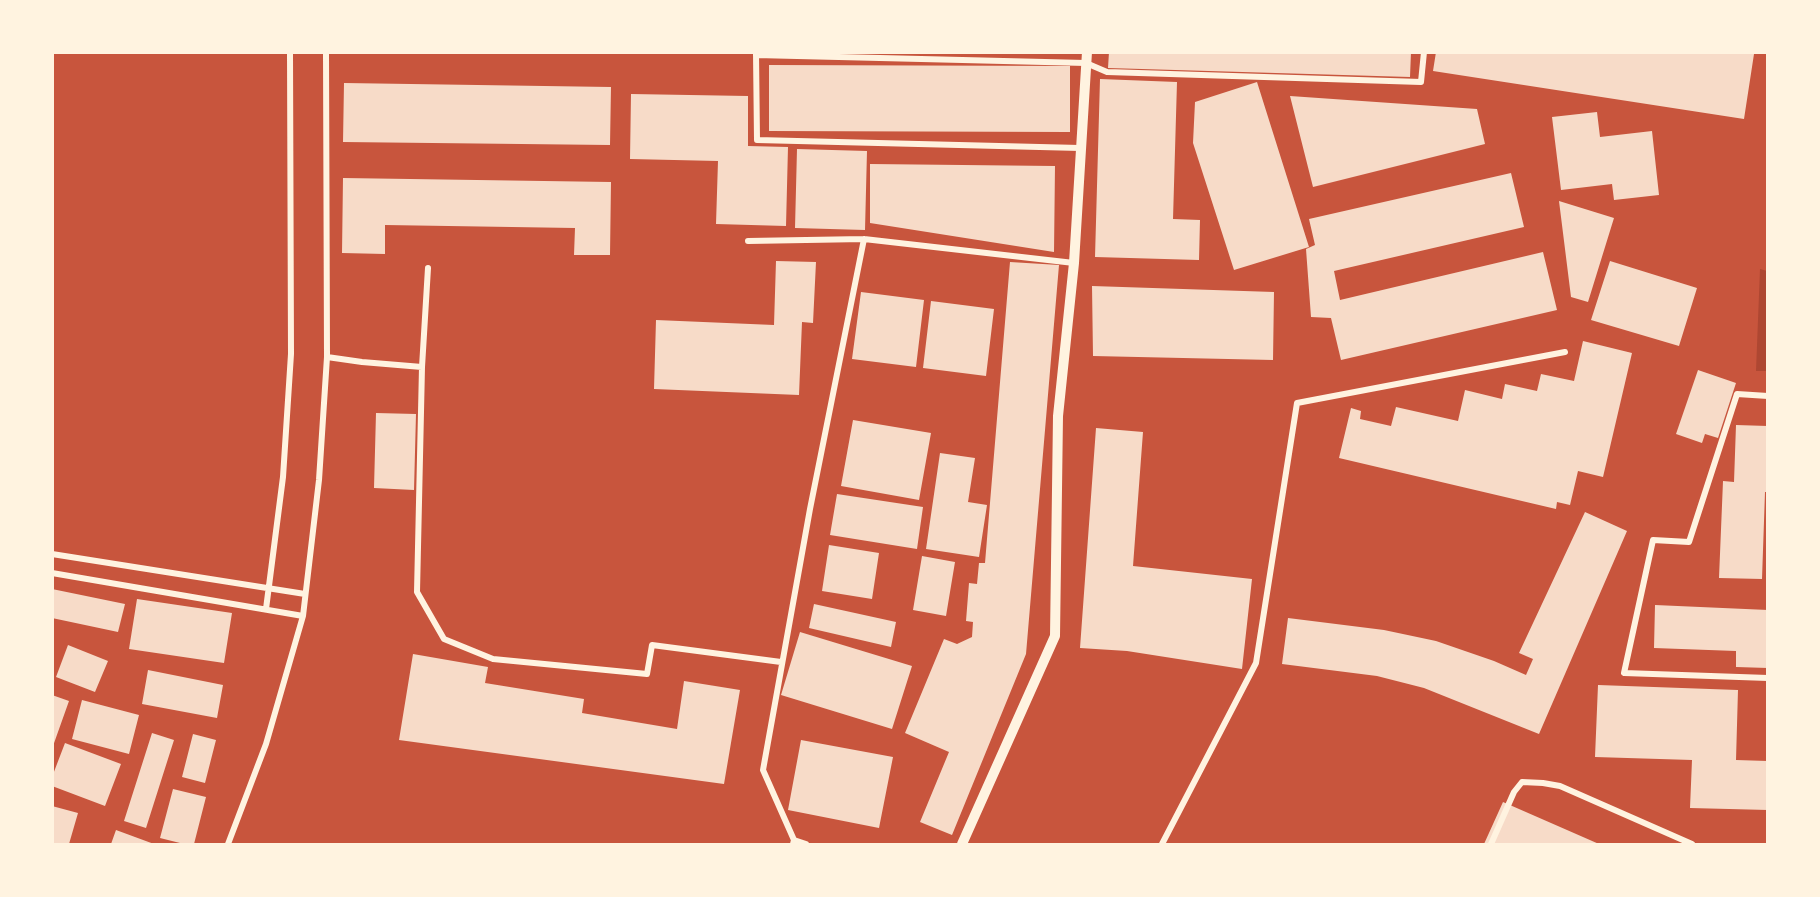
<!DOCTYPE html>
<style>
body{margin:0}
#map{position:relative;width:1820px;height:897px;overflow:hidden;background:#c8553d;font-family:Georgia,serif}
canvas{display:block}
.frame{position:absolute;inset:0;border:54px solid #fff3e0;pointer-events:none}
</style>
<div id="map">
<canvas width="1820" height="897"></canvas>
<div class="frame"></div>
</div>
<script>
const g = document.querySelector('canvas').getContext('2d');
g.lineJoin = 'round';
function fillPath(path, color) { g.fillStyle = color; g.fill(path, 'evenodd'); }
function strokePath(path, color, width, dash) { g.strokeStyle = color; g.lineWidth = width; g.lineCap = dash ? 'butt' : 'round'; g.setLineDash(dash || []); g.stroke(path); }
const green = new Path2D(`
 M1760,269L1767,271V371H1756Z`);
const building = new Path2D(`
 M1109,52H1411L1410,77L1108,68Z
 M1436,52H1743L1754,54L1744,119L1433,71Z
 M769,65L1070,66V132L769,131Z
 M1100,79L1177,82L1173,219L1200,220L1199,260L1095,257Z
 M1257,82L1309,247L1234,270L1193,143L1195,102Z
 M344,83L611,87L610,145L343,142Z
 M631,94L748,96V146L788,147L786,226L716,224L718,161L630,159Z
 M1290,96L1477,109L1485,144L1313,187Z
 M1597,112L1600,137L1652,131L1659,195L1614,200L1612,184L1561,190L1552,117Z
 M797,149L867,151L865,230L795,228Z
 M870,164L1055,166L1054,252L870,223Z
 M1511,173L1524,227L1334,271L1340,300L1543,252L1557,310L1341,360L1331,318L1311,317L1306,249L1315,245L1309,219Z
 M343,178L611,182L610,255H574L575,228L385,225V254L342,253Z
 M1559,201L1614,218L1588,302L1571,297Z
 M776,261L816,262L813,323L802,322L799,395L654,389L656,320L774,325Z
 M1610,261L1697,288L1679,346L1591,320Z
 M1010,262L1059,265L1026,654L952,835L920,822L949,752L905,733L944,639L957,644L972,637L973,622L966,621L969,583L977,584L979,563H985Z
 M1092,286L1274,292L1273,360L1093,356Z
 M861,292L924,300L916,367L852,359Z
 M931,301L994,309L986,376L923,368Z
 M1583,341L1632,353L1603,477L1578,471L1570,505L1557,502L1556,509L1339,458L1351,408L1361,411L1360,419L1391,426L1396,407L1458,421L1465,390L1502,399L1505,384L1537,391L1541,374L1574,381Z
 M1698,370L1736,383L1718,438L1705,434L1702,443L1676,434Z
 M376,413L416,414L414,490L374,488Z
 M853,420L931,433L919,500L841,486Z
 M1736,425L1768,426V492H1765L1762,579L1719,578L1723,481L1734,482Z
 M1096,428L1143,432L1133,566L1252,579L1242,669L1127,651L1080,648Z
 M940,453L975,458L968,502L987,505L979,557L926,549Z
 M837,494L923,507L917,549L830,535Z
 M1585,512L1627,531L1539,734L1424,688L1377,676L1282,664L1288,618L1384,630L1436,641L1494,661L1526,675L1533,659L1519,653Z
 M829,545L879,553L872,599L822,591Z
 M922,556L955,562L946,616L913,610Z
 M52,589L125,604L118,632L52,618Z
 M137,599L232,613L224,663L129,649Z
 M814,604L896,622L891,647L809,628Z
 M1655,605L1768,610V668L1736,667V651L1654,648Z
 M800,632L912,666L892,729L781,695Z
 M68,645L108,661L95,692L56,677Z
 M413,654L488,667L485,683L584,699L582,713L677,729L684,681L740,690L724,784L399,740Z
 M148,670L223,685L217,718L142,704Z
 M1598,685L1738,690L1736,760L1768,761V810L1690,808L1692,760L1595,757Z
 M52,695L69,701L53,746H52Z
 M82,700L139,715L129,754L72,739Z
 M152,733L174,740L146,828L124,821Z
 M193,734L216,740L205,783L182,777Z
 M801,740L893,757L879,828L788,810Z
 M65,743L121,764L105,806L52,786V777Z
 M173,789L206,797L194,844H184L160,838Z
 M1503,802L1599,844H1484Z
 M52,806L78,813L69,844H52Z
 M116,830L154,844H111Z`);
const minor = new Path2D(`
 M756,53L757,140L1080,148
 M756,55L1086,63L1107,72L1421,82L1424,52
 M748,241L864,239L1074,263
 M428,268L422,367L417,592L444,639L493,659L647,674L652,645L781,662
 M327,357L362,362L422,367
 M1768,396L1737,394L1689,542L1653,540L1624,673L1768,678
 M52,554L305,594
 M52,573L303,616
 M266,609L283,477L291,354L290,52
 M794,840L806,844
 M228,844L266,744L303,616L319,480L327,357L326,52
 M793,844L794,840L763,770L810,509L864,239
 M1162,844L1256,663L1297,403L1565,352
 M1491,844L1514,792L1522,782L1543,783L1560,786L1692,844`);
const tertiary = new Path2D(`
 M962,844L1055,636L1058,416L1074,263L1087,52`);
fillPath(green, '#ae4732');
fillPath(building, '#f7dbc8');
strokePath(minor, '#fff3e0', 6);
strokePath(tertiary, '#fff3e0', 10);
</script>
